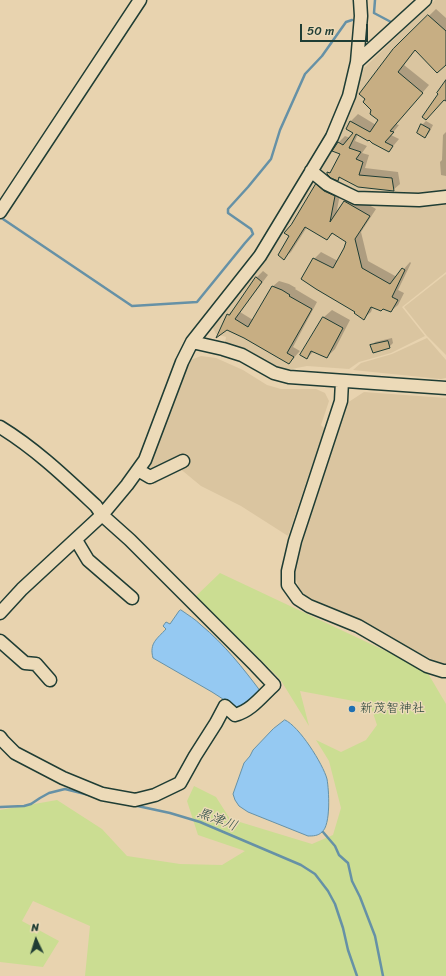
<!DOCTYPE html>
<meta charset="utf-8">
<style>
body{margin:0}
#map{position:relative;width:446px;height:976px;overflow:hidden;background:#e8d3af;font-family:Sriracha,sans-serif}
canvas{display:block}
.north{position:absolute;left:16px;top:920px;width:40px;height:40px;-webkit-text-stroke:3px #ecdab8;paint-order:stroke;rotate:356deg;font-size:11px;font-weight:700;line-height:16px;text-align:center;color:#1f3d34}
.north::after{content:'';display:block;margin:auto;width:14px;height:18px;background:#1f3d34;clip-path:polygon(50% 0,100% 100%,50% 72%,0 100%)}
.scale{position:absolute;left:300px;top:24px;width:68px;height:18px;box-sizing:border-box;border:2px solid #1f3d34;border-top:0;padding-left:5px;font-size:12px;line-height:14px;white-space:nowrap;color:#1f3d34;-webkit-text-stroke:3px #ecdab8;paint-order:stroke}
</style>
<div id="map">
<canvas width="446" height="976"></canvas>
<div class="north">N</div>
<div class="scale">50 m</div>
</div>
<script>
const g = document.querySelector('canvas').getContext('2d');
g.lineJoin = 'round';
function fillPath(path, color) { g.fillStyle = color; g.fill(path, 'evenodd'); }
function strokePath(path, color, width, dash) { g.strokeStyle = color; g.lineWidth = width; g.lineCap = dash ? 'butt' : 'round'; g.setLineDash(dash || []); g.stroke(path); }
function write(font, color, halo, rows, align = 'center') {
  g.font = font + ' Sriracha,"Klee One",sans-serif'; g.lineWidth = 3; g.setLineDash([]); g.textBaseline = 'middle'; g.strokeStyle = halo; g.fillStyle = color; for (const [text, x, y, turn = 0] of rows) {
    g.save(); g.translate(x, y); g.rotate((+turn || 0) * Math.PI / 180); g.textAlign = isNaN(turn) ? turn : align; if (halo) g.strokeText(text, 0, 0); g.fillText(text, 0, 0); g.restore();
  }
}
const built = new Path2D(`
 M435,0H446V194L349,193L320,173L346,121L364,68Z
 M316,178L352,202L360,204L375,202L446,203V272L402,307L425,336L391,353L359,362L349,369L307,366L286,370L276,367L245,348L225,343L226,337L216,334L212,326L269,253Z
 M446,274V355L427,336L404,307Z
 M427,338L446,360V378L441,379L353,370L361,363L392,354Z
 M201,356L216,358L243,370L267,385L281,389H316L325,393L329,401L321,425L326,430L312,465L288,536L241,506L201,486L178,467L161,475L156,484L142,477L152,459L188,361Z
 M364,392L446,398V665H443L362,624L306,596L299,588L294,573L328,452L344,405Z`);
const green = new Path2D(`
 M220,573L426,670L446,704V976H85L90,926L33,901L22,921L59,941L43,967L0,962V810L57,800L102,829L127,856L180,864L222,865L245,851L198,835L187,801L194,786L216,797L230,819L312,844L333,835L341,808L329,761L316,740L341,752L366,740L377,725L370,704L300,691L309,726L280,679L196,596Z`);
const water = new Path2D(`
 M181,610C188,615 195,619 201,625C224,644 243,668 261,692L240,710L212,692L153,658C149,643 157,639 166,629L163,626L166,622L170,624L179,611Z
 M285,720C299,726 323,764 327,779C329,790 331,825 322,832C318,836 313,836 308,836L248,812L239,806L235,800L233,794L244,763L250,756L253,750L273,729Z`);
const shadow = new Path2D(`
 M436,9L446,18V63L416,49L404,65L429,85L396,124L399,125L391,135L399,139L389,151L358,134L355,141L367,146L362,153L369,155L365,168L398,172L400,184L393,190L341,177L338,180L328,174L335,166L341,154L338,143L345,136L350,138L355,132L348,128L351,121L358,114L376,125L379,119L394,50Z
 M426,121L433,125L429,133L425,137L418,132L422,125Z
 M446,132V176L441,175L440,162L442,160L443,135Z
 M323,178L341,189L336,215L345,201L352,195L376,209L361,232L368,261L397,277L410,262L411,263L398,290L404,293L398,305L391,311L383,308L373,307L371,312L364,318L356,312L314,259L321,252L338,261L344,248L347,241L333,233L327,239L307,227L291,252L284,258L292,225L316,185Z
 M263,271L268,275L240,312L253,320L272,287L279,281L289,284L296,288L295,289L317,302L293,347L300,351L289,363L228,315L235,308L257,277Z
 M332,310L350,320L335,349L327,357L314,351L307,358L301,355L324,317Z
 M392,338L393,343L389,347L372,346L375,342Z`);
const stream = new Path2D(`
 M375,0L374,13L391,22
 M0,217L132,306L197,302L245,243L253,234L251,229L228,213V209L248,187L271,159L280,130L305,74L322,56L346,22L352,20
 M133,805L170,813L200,822L301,865L315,874L328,891L335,904L343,928L348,950L357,976
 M0,807L24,806L31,804L40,798L49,793L65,789L89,795
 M323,832L335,846L339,855L348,863L352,881L360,897L375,936L383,976`);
const building = new Path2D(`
 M428,15L446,31V65L437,73L415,50L398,72L423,93L390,131L394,132L385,142L393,146L389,152L372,143L369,140L368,141L356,134L349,148L361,152L356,159L363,162L359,175L392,178L394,191L358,187L339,177L338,181L331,178L327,174V172L330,173L340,154L332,151L338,142L343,145L353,133L346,129L350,121L370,132L378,120L370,114L371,110L363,102L365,99L359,94L393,49Z
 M446,80V101L444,100L426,120L422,117L438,94L437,93Z
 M421,124L430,129L425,138L417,133Z
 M316,184L324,191L335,196L330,222L344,201L370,216L355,239L362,268L390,284L402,268L405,270L392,297L398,300L391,312L383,309L381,311L371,307L364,320L354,313L355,312L316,289L301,279L313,258L333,268L344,248L346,242L332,233L327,240L305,227L284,260L278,255L289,236L284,233L291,225Z
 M256,277L262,282L235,319L248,327L272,286L282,290L290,295L289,296L312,309L287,353L294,357L289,364L244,338L227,330L216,338L227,314L229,315Z
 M323,317L343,328L327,358L311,351L307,359L300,355Z
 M388,341L390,348L373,353L370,345Z`);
const minor = new Path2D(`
 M357,62L425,0
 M311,171L327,184L356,198L419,200L446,197
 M0,212L140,0
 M192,342L223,349L242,355L274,373L289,377L446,388
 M342,381L341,401L295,541L288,571V585L298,599L309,606L358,626L427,666L443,671H446
 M0,427C36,449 66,478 96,506L102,515L130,540L255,665L274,685C262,696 251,711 235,715L225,706L216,723L195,756L180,783L155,795L135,800L102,794L63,778L15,753L3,741L0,737
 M138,470L150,477L183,461
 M76,540L88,560L132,598
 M0,613L22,589L102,515L127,485L145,460L182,362L192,342L260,256L332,137L349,96L357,62L361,16L360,0
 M0,641L25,663L36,664L50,680`);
const markers = [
 [352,709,4,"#1f6fb2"]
];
const poiNames = [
 ["新茂智神社",360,709]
];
const waterNames = [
 ["黒津川",217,820,21]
];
fillPath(built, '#dac5a0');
fillPath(green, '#cbdd92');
fillPath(water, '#95c9f2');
strokePath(water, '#6691a6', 1);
fillPath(shadow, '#0003');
strokePath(stream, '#6691a6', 2.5);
fillPath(building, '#c7ae83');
strokePath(building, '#1f3d34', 1);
strokePath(minor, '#1f3d34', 15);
strokePath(minor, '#ecdab8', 12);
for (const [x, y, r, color] of markers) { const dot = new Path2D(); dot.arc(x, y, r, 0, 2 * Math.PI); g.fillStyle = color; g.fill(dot); strokePath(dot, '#ecdab8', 1.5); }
write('13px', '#1f3d34', '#ecdab8', poiNames, 'left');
write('italic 14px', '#2b4b47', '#ecdab8', waterNames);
</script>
